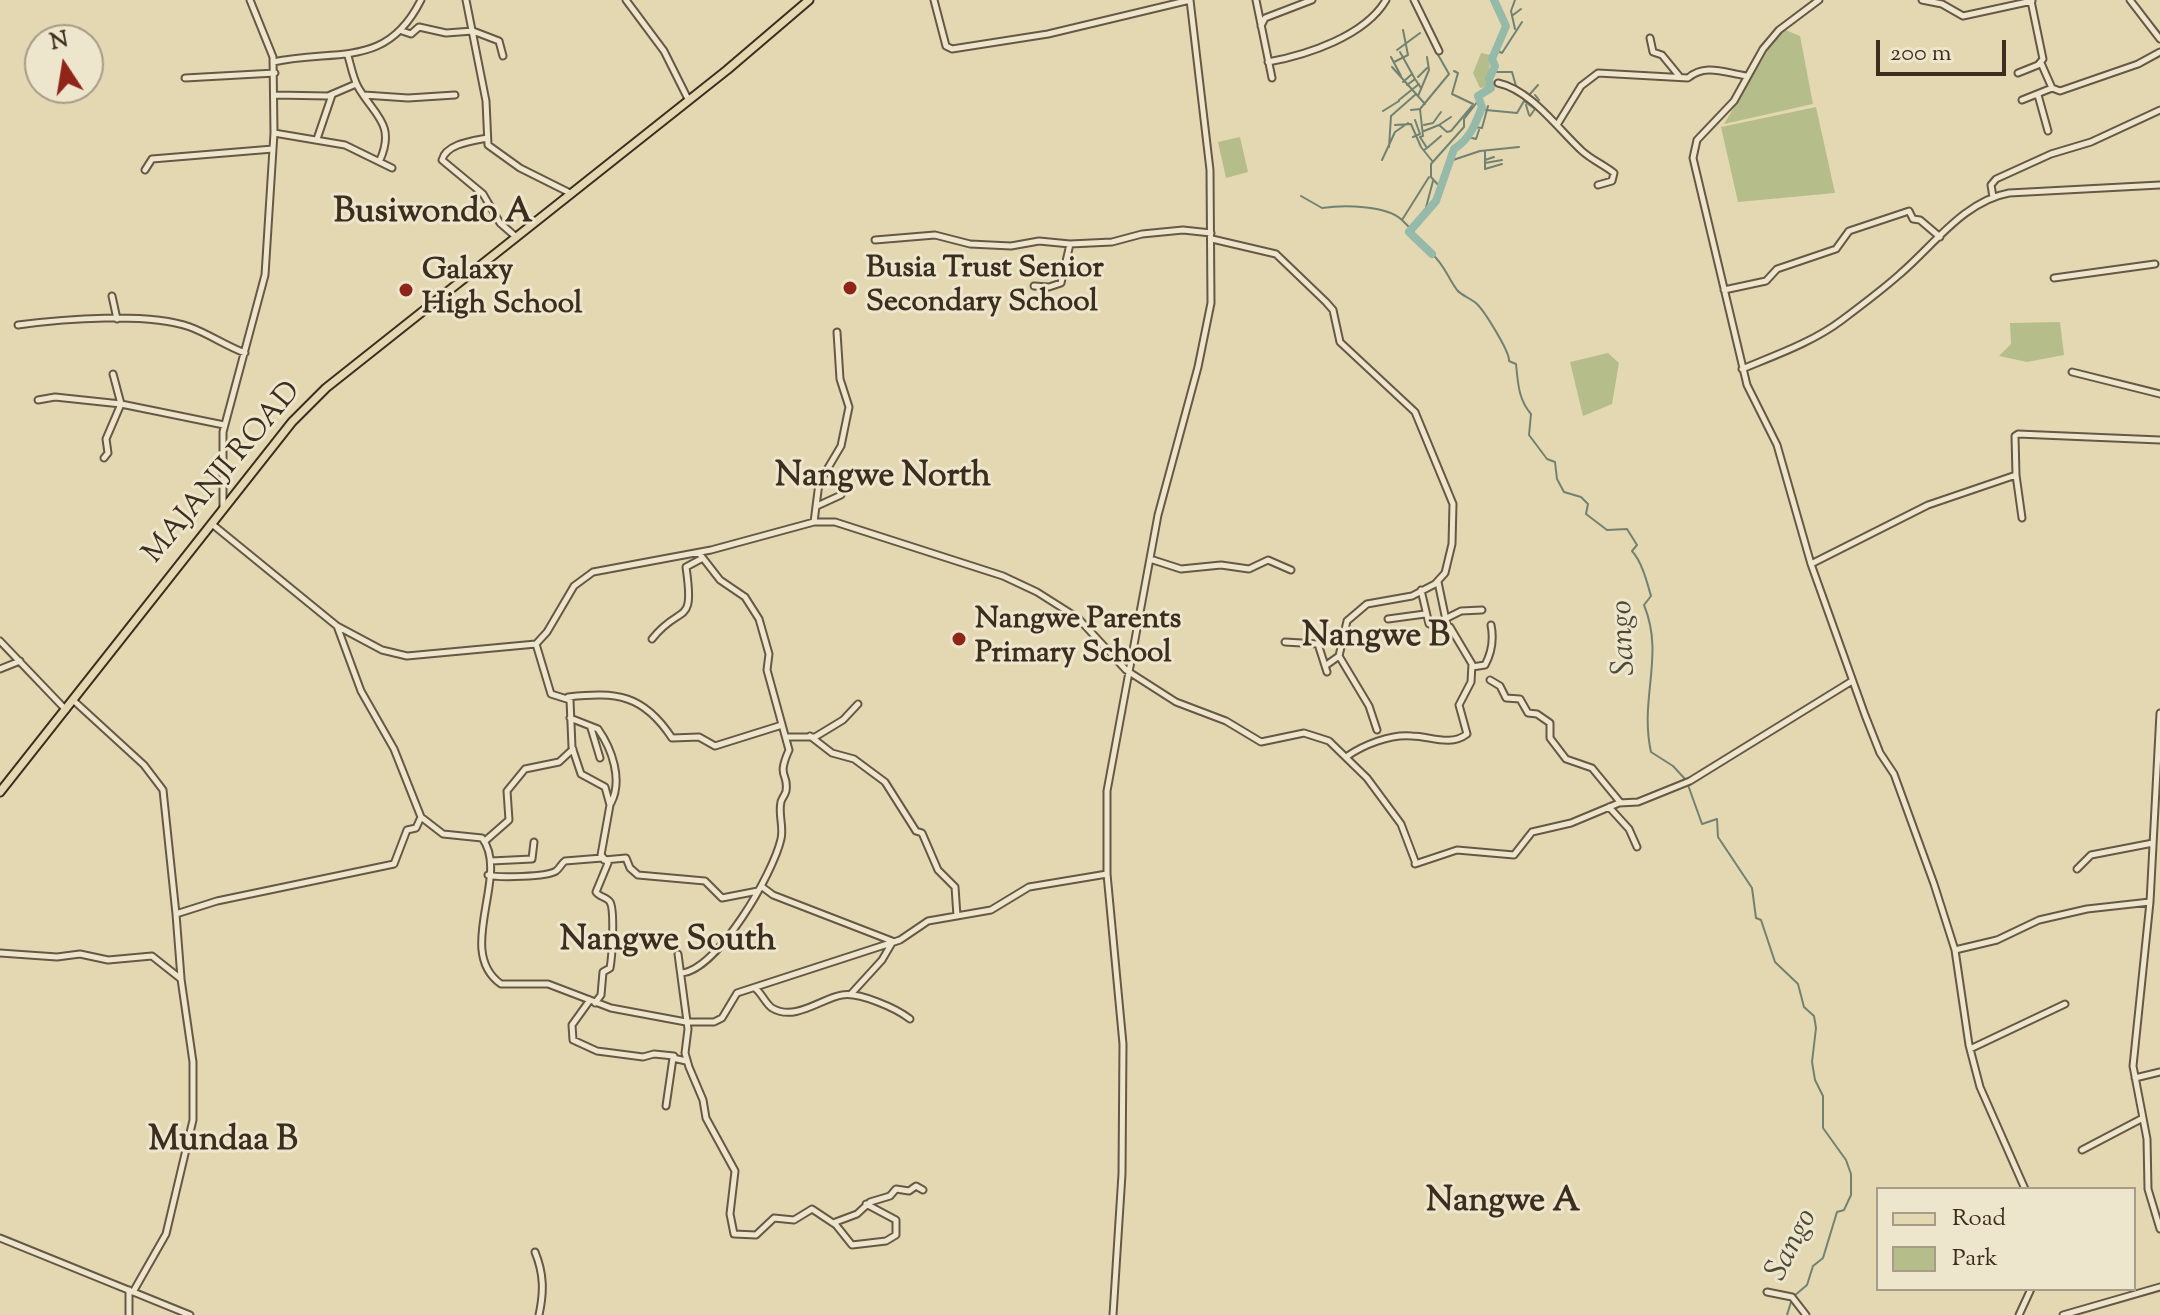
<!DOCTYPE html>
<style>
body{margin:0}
#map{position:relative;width:2160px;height:1315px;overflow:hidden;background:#e3d8b2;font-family:"Sorts Mill Goudy",serif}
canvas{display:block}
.legend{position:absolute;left:1876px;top:1187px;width:260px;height:104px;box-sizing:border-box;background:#ede6cd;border:2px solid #a69c87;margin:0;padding:10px 14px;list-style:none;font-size:24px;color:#3c2e1f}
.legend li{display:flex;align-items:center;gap:16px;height:40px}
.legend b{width:40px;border:2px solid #a69c87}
.north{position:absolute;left:24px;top:24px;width:80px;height:80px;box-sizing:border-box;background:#ede6cd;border:2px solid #a69c87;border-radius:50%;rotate:348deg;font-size:22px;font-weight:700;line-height:32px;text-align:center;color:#3c2e1f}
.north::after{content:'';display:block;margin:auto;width:28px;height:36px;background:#8f2418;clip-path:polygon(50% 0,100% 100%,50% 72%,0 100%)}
.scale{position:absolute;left:1876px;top:40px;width:130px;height:36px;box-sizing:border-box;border:4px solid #3c2e1f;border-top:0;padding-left:10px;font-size:24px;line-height:28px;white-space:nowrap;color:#3c2e1f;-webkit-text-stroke:6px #ede6cd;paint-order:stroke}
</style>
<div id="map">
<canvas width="2160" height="1315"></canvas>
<ul class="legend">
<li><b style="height:10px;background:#e3d8b2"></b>Road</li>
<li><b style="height:22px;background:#b5be8b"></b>Park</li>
</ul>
<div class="north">N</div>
<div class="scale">200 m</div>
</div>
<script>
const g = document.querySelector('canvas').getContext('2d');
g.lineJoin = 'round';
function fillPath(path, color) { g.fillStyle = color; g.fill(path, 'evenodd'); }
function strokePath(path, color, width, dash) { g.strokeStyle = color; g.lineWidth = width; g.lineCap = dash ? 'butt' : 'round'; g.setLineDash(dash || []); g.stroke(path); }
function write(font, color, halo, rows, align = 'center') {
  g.font = font + ' "Sorts Mill Goudy",serif'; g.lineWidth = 6; g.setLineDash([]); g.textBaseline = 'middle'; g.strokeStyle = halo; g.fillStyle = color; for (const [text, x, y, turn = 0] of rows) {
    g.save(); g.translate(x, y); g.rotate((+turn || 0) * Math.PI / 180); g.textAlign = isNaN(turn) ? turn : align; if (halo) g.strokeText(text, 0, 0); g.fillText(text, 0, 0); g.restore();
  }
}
const green = new Path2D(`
 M1781,28L1800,36L1813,104L1724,124Z
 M1481,53L1491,55L1487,87L1480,88L1473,73Z
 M1816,107L1835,193L1738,202L1721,127Z
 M1240,137L1248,172L1226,178L1218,142Z
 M2060,322L2064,355L2027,362L1999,356L2011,344L2010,323Z
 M1608,353L1619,363L1612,404L1583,416L1570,362Z`);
const stream = new Path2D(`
 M1515,0L1511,11L1515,29
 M1513,15L1521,9
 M1397,50L1420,33
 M1496,50L1502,53L1522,22
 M1400,52L1415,79
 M1391,57L1401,76
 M1394,62L1408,55L1403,30
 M1392,67L1425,104
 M1454,71L1458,73L1452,94L1473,104
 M1494,72H1512L1516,86L1529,97
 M1418,77L1427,68
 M1403,82L1412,74
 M1407,85L1415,79L1421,88
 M1530,94L1538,85
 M1535,95L1539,100
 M1418,96L1429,70L1427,57
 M1399,100L1419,84
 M1526,105L1529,115
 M1411,110L1420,109
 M1486,110L1517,113L1524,101L1535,109L1530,116
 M1383,111L1399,101
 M1395,125L1411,124L1421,147L1433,162
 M1424,125L1433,123L1441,112
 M1439,125L1451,117
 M1474,127L1482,128L1488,106
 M1424,131L1439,125L1447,132L1451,131L1472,106
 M1413,137L1420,134L1415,120
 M1468,137L1476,139L1479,130
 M1389,147L1391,116L1416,94
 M1427,148L1441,136
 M1424,150L1427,148L1420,137L1423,136L1420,109L1449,74L1437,53
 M1485,152V169L1502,164
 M1382,160L1395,132L1408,123
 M1485,160L1494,157
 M1447,162L1480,151L1519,147
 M1485,163L1502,160
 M1441,188L1431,177V164L1464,127V119L1478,101
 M1301,196L1322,208C1343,205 1386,205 1402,220
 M1424,215L1433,181
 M1411,229L1402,220L1429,177
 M1432,254C1444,264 1448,278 1457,290C1462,296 1471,298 1477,304C1485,312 1510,352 1509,361L1516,364C1518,382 1518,399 1531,414L1529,435L1547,459L1555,462L1557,479L1564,492L1581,497L1588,504L1586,514L1607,530L1627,529L1637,545L1632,551C1642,562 1647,582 1651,596L1644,605C1665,656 1639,698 1651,752L1673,766L1685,779
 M1688,785L1702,824L1717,819L1718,837L1752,888L1756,918L1761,920L1775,962L1798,984L1804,1007L1814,1016L1816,1028L1812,1062L1815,1080L1823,1096V1128L1846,1160L1851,1174V1195L1844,1210L1837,1212L1823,1258L1813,1266L1807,1285L1794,1296
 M1787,1315L1791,1302`);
const river = new Path2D(`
 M1432,254L1409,232L1436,201L1454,149C1470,139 1476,123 1482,107L1478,96L1491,88L1489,79L1495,66L1492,59L1506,26L1494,0`);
const minor = new Path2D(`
 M466,0L486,101L488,145L520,168L570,193
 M626,0L664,51L689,101
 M934,0L946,46L952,49L1048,34L1190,0
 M1256,0L1272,78
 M1414,0L1439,51
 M1819,0L1779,30L1763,49L1734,101L1697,140L1693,158L1747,385L1777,445L1811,564L1865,715L1880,753L1894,774L1934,884L1955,950L1969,1045L1980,1087L2025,1189
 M1922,0L1942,4L1963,16L2032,1
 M2130,0L2160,39
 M1261,26L1265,18L1312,0
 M402,31L411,34L419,27L446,33L473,31L499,41L503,56
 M1650,38L1653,52L1662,55L1680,77
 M348,56C351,66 353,78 358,87C374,115 396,124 380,160
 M273,62C336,48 386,70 421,0
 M1268,62C1307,55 1365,36 1386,0
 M2041,63L2052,88L2060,91L2138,64L2160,52
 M2018,73L2038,65L2043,59L2031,1
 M185,78L275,73
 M1498,83C1531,90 1558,129 1582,151C1592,160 1604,165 1614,173L1612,181L1598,185
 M275,95L328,96L356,84
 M364,95L408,98L455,95
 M2038,95L2048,131
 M2022,100L2052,88
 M1557,125L1581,86L1598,73L1688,78C1705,63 1725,73 1747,76
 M274,133L345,145L392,168
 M487,138C472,141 446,144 442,160L483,194L500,223L515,236
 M317,139L332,95
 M145,170L152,159L273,149
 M1993,197L1991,185L1996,179L2051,154L2091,142L2160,110
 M1212,239L1276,254L1326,302L1333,310L1340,342L1415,412L1453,504L1452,544L1445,573L1435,584L1412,596L1367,604L1347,621L1339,656L1325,666
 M875,240L935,235L970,244L1011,246L1039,241L1070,244L1112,242L1142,234L1183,230L1211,233
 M2054,278L2155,264
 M1034,286L1049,287L1061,283L1070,244
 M1724,290L1766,281L1777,269L1836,249L1849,231L1909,211L1913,219L1920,220L1940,237
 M112,296L117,319
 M18,325C63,319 148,312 190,327C209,334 226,346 245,353
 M1742,369C1776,355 1813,342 1842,320C1862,305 1882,290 1900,274C1933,246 1964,201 2009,193L2160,185
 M2072,372L2160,394
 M38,400L55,397L121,404L113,374
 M104,458L108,453L106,439L121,404L224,425
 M2016,475L2022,518
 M817,506L841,495
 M223,508V432L265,275L274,133L273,57L250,0
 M814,522L819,483L841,446L849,407L840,379L837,332
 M212,524L337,626L382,650L407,656L536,644L547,632L574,586L593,572L711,550L814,522H835L1003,576L1037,592L1078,618L1126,670L1176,702L1226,721L1261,742L1304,733L1329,741L1367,778L1401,824L1415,861
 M1150,559L1181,569L1221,565L1249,569L1268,560L1291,570
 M1811,564L1928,505L2016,475L2015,436L2018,434L2160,440
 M1438,582L1447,625
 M1388,619L1425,614
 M1445,619L1461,611L1482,610
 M337,626L361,691L394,749L421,817L443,834L482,838C511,875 454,951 501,984H548L611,1008L686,1022H714L722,1018L737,993L900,940L928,921L991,910L1029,887L1107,874
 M652,639C681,602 695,629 686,567L701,559
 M0,641L66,710
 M1285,642L1318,644L1327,672
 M536,644L551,694L570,700L572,747L581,774L605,787L610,805L601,855L608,863L596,892C599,897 607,897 610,902C615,910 612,958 610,968L603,972L601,995L595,1003
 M1339,656L1369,706L1377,730
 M1472,667L1485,665C1492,652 1494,640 1491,625
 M0,669L20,661
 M1490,680L1500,686L1506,698L1520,699L1528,713L1537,714L1550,723V738L1566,759L1592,768L1620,802
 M568,697C617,692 643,694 672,738L699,737L715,746L782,725
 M73,700L144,765L163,790L176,914
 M2160,713L2150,902L2133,1066L2147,1139L2148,1189L2160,1229
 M570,718L598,729C612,749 623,780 611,803
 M591,728L600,758
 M810,736L832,753L854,759L885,782L916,831L922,833L938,870L955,887L957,916
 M786,737H815L843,720L858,704
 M1346,757C1363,745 1390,734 1412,736C1430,736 1450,747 1467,734L1459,705L1471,682L1472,664L1450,627L1429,624L1421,590
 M1609,807L1629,829L1637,847
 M485,841L509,820L507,791L525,769L559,762L573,749
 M604,860L626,858L630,868L638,875L705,881L722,898L758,891
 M491,861L532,859L534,842
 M1415,864L1457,850L1514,855L1532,832L1571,823L1619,803L1638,802L1690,781L1852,681
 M2077,869L2091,855L2153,843
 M488,875C498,878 547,877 556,871C560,868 561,864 565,861L602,858
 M761,886L773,895L892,941
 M1955,950L1997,940L2039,920L2087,909L2150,902
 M0,953L57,957L80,954L108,960L152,956L181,979L193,1062V1120L166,1234L133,1292
 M678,954L688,1029L685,1053L689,1067L703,1100L706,1118L735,1171L730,1214L734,1234L756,1235L774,1218L794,1220L812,1209L836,1225L852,1245L886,1241L896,1235V1220L866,1204
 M682,973C718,969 773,874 781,839C784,827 778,814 781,802C781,800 786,793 786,791C789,772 776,779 789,750L767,670L769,654L759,619L745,597L720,580L699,553
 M181,978L176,914L217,901L394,864L407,830L416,828L421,817
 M756,989C762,994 766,1004 772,1008C795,1022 822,998 842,995C859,992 896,1008 910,1019
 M851,994L882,960L892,943
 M590,1000L572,1025L573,1040L597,1051L643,1057L654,1054L674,1056
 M1970,1049L2065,1004
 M2135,1078L2160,1072
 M666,1106L673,1058L686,1061
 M2082,1150L2143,1118
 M833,1223L857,1214L870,1202L890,1196L896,1189L909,1191L916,1186L923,1190
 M0,1238L190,1315
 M535,1252C544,1274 544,1292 539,1315
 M129,1290V1315
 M1767,1292L1792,1297L1806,1315
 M1113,1315L1122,1174L1123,1044L1107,874V791L1158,515L1198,367L1211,303L1210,170L1190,0
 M2019,1315L2031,1289
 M2063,1315L2160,1287`);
const major = new Path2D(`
 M0,792L292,422L326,388L727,70L809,0`);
const markers = [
 [850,288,8,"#8f2418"],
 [406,290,8,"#8f2418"],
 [959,639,8,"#8f2418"]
];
const poiNames = [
 ["Busia Trust Senior",866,271],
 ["Secondary School",866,305],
 ["Galaxy",422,273],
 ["High School",422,307],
 ["Nangwe Parents",975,622],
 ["Primary School",975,656]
];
const streetNames = [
 ["MAJANJI ROAD",224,474,-50]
];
const waterNames = [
 ["Sango",1626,638,-92],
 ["Sango",1794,1246,-63]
];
const quarterNames = [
 ["Busiwondo A",433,215],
 ["Nangwe North",883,479],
 ["Nangwe B",1376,639],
 ["Nangwe South",668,943],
 ["Mundaa B",223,1143],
 ["Nangwe A",1503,1204]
];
fillPath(green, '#b5be8b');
strokePath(stream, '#728272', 2);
strokePath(river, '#96baa9', 8);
strokePath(minor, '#665844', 9);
strokePath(major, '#3c2e1f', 11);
strokePath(minor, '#ede6cd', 5);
strokePath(major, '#e3d8b2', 7);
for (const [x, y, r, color] of markers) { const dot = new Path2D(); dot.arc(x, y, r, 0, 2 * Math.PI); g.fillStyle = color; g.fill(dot); strokePath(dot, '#ede6cd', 3); }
write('bold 30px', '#3c2e1f', '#ede6cd', poiNames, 'left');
write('30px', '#3c2e1f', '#ede6cd', streetNames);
write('italic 32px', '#4e4a3b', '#ede6cd', waterNames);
write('bold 34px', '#3c2e1f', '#ede6cd', quarterNames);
</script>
